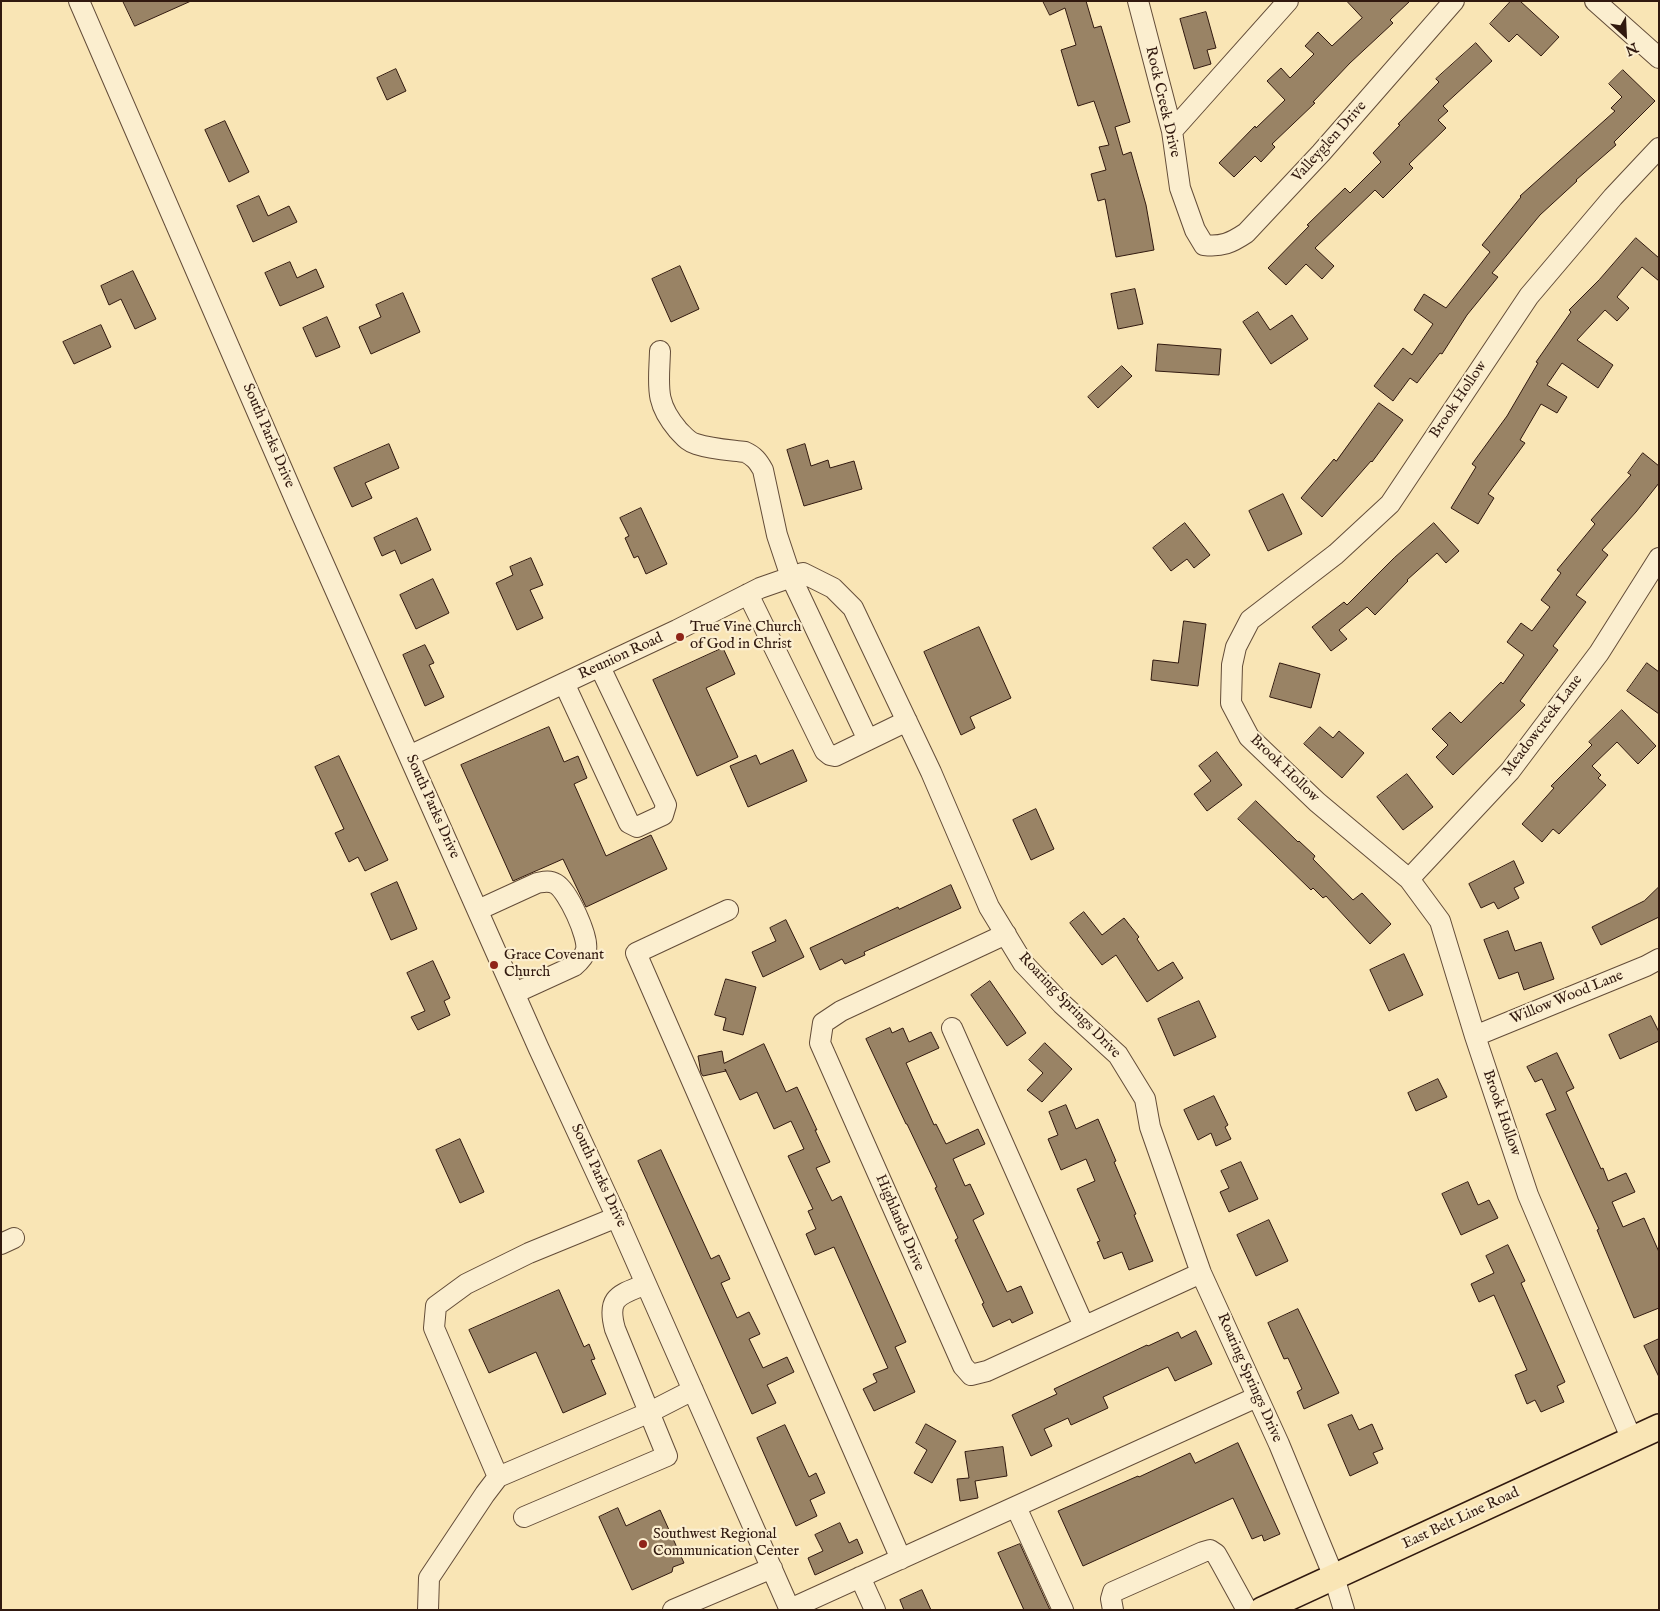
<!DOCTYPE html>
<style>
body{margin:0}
#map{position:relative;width:1660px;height:1611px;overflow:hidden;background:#f9e5b5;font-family:"IM FELL English",serif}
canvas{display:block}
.frame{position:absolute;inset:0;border:2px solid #31190f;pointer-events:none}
.north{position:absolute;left:1600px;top:10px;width:50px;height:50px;-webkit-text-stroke:4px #fbeecf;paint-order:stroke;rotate:155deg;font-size:14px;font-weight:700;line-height:20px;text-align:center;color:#31190f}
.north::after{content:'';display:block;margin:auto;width:18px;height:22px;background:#31190f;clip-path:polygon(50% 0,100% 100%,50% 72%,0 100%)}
</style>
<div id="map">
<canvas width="1660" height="1611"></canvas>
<div class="frame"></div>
<div class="north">N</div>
</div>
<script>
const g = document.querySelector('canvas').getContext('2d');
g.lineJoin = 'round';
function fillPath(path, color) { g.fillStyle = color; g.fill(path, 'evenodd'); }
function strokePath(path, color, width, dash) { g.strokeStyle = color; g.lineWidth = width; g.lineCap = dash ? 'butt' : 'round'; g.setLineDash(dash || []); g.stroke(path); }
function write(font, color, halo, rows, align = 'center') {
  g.font = font + ' "IM FELL English",serif'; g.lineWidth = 4.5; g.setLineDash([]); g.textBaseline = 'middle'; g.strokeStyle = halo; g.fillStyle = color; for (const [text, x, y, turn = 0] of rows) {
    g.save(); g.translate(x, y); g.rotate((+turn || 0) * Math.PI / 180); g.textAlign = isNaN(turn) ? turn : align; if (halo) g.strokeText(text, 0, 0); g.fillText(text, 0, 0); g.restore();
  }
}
const building = new Path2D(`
 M123,1H191L135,26Z
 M1043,1H1086L1094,28L1101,26L1130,122L1115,127L1123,155L1131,152L1146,205L1154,250L1116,257L1105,199L1098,201L1091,174L1106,170L1099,147L1109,145L1094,101L1078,106L1070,80L1061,50L1076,45L1065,8L1050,15Z
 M1347,1H1410L1390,20L1393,23L1350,63L1313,102L1315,103L1272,144L1275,147L1261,162L1255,156L1234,177L1219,163L1255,126L1256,128L1285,100L1267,81L1281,68L1290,78L1314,54L1305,46L1318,32L1332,46L1362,18Z
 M1511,1H1520L1559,37L1541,56L1517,34L1509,42L1490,24Z
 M1206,12L1216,48L1207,50L1211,64L1194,69L1180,19Z
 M1476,43L1492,61L1443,106L1448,111L1438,120L1446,128L1409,164L1413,168L1383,198L1375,190L1315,248L1334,266L1322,279L1306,264L1286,285L1268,268L1309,226L1307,225L1345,188L1350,193L1381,162L1373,153L1400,125L1398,124L1439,82L1436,79Z
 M396,69L406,91L387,100L377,78Z
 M1623,70L1655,101L1614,142L1616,145L1576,180L1577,181L1540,215L1492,273L1498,277L1467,315L1442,354L1440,353L1417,383L1410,378L1393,401L1374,386L1403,348L1412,355L1433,324L1414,310L1424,294L1446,308L1490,252L1482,245L1521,197L1520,196L1615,111L1611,108L1622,97L1609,84Z
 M225,121L249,172L229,182L205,130Z
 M259,196L268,216L289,206L297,222L253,242L237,206Z
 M1636,238L1659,258V281L1642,267L1617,297L1629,308L1617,321L1605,310L1577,340L1613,365L1598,388L1562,363L1547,385L1567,397L1557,413L1541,404L1520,440L1525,443L1488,494L1494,498L1478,524L1451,508L1476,467L1472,464L1507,416L1538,363L1536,362L1571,312L1569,310L1599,280Z
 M290,262L297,278L316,269L324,287L280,306L265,273Z
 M680,266L699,309L671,322L652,279Z
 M133,271L156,319L135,329L121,299L109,305L101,286Z
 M1135,289L1143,324L1118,329L1111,294Z
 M403,293L420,332L371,354L359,327L381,317L376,305Z
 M1258,312L1270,330L1292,315L1308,339L1271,364L1243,322Z
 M327,317L340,347L316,357L303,328Z
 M101,325L111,347L74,364L63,342Z
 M1158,344L1221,349L1219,375L1156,371Z
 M1122,366L1132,376L1098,408L1088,397Z
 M1379,403L1403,420L1372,462L1371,461L1322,517L1301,498L1334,459L1336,461Z
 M389,444L399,468L365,483L372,498L352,507L334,468Z
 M805,444L811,466L828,460L830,468L854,461L862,489L804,506L787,450Z
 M1643,453L1659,466V483L1636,512L1602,550L1608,555L1576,595L1586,602L1553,646L1558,650L1520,701L1525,705L1453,775L1436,757L1448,745L1432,729L1450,712L1461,723L1501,682L1503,684L1524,655L1507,642L1521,623L1532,631L1550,607L1541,600L1561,573L1557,570L1595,524L1591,520L1631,475L1628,473Z
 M1283,494L1302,534L1268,551L1249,511Z
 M641,508L667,564L646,574L638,556L634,558L625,538L629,536L620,518Z
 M417,518L431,550L401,564L395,550L382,556L374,538Z
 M1185,523L1210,555L1194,568L1187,559L1171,571L1153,548Z
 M1434,523L1459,551L1446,563L1437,553L1407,580L1408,581L1375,615L1367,607L1339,630L1347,639L1331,651L1312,627L1344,602L1347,605L1394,558Z
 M531,558L543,585L530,590L543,618L517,630L496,583L513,575L510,567Z
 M433,579L449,613L416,629L400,595Z
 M1184,621L1206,624L1198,686L1151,680L1153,660L1178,663Z
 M979,627L1011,698L970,717L975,728L961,735L924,652Z
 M425,645L434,663L429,665L444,697L425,706L403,655Z
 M723,648L735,674L706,688L738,757L697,776L653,680Z
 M1280,663L1320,674L1311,708L1270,697Z
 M1647,663L1659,672V714L1627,691Z
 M1622,710L1656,746L1638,764L1617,742L1592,766L1601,775L1598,778L1606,785L1559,834L1553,829L1542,842L1522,824L1554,788L1551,786L1592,745L1589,742Z
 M549,727L564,762L578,756L587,778L574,784L606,856L651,835L667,869L586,907L563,859L513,881L461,765Z
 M1320,727L1333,738L1339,731L1364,753L1342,778L1304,744Z
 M793,750L807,781L748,807L730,766L756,755L760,764Z
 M1217,752L1242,785L1207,811L1194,794L1211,781L1199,766Z
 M339,756L388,860L365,871L358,857L349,862L335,833L344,829L315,767Z
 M1407,774L1433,807L1403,830L1377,797Z
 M1256,801L1298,842L1299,841L1315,856L1313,859L1353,900L1362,893L1391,924L1370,944L1326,896L1323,898L1313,888L1311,890L1238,819Z
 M1036,809L1054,849L1031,860L1013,820Z
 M1514,861L1524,883L1514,888L1519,898L1498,909L1494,902L1481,908L1469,884Z
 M397,882L417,929L391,940L371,894Z
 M951,885L961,908L864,952L865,955L845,964L842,959L820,970L810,948L898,907L899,909Z
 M1659,887V917L1601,945L1592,927L1644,901Z
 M1084,912L1102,935L1124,918L1139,937L1137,939L1158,971L1173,962L1183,978L1147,1002L1116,955L1102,965L1070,923Z
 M786,920L804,957L763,977L752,952L776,941L770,928Z
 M1508,931L1515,951L1541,942L1554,979L1524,990L1518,972L1499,979L1484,940Z
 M1404,954L1423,995L1389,1011L1370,970Z
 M433,961L450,998L444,1001L450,1015L418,1030L411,1017L425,1011L407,973Z
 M726,979L756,987L743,1035L723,1030L726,1018L715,1015Z
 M990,981L1026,1033L1007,1046L971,995Z
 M1199,1001L1216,1037L1174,1056L1158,1019Z
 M1651,1016L1659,1032V1041L1620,1059L1609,1035Z
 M890,1028L892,1033L903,1028L909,1042L931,1032L939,1048L906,1063L934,1125L936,1124L946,1144L978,1129L985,1144L953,1159L965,1186L970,1184L984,1214L973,1220L1007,1292L1021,1286L1033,1313L1012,1323L1010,1319L993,1327L982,1304L984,1303L955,1240L958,1238L935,1188L937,1187L907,1124H906L866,1039Z
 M1045,1043L1072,1069L1042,1102L1027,1090L1043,1073L1029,1060Z
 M764,1044L786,1092L797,1087L817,1130H815L830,1162L816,1168L832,1201L841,1196L906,1342L895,1347L915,1392L874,1411L863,1389L877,1382L873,1374L888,1368L834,1247L815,1255L806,1234L816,1229L808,1211L813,1209L788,1156L804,1149L791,1121L774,1129L757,1092L740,1100L725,1069L726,1071L703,1076L701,1073L698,1056L722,1051L724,1063Z
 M1557,1053L1574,1088L1566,1092L1601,1169L1603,1168L1608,1181L1626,1173L1635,1192L1612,1202L1623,1227L1644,1218L1659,1252V1308L1634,1318L1597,1230L1599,1229L1546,1114L1556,1110L1542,1079L1535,1082L1527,1067Z
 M1438,1079L1447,1097L1416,1111L1408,1093Z
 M1214,1096L1228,1125L1225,1127L1231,1139L1216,1146L1211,1133L1198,1140L1184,1110Z
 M1066,1105L1076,1129L1098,1119L1116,1161L1114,1162L1136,1214L1134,1215L1153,1261L1129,1270L1122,1252L1104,1259L1097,1242L1100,1241L1077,1189L1095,1181L1086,1159L1061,1170L1048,1139L1058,1135L1049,1112Z
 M460,1139L484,1192L460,1203L436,1150Z
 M661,1150L711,1259L719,1255L730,1279L721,1283L737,1318L749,1312L760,1334L749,1339L763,1368L787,1357L794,1372L767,1385L776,1403L752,1414L638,1161Z
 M1241,1162L1258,1199L1229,1212L1220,1192L1229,1188L1221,1171Z
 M1468,1182L1478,1205L1489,1200L1498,1218L1461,1235L1442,1194Z
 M1269,1220L1288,1261L1256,1276L1237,1235Z
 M1508,1245L1525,1281L1521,1283L1565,1382L1557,1386L1564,1402L1541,1412L1535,1400L1527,1404L1515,1375L1527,1370L1494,1295L1479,1302L1471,1284L1494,1273L1486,1256Z
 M559,1290L584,1347L589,1344L595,1359L591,1360L606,1394L563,1413L536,1352L489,1373L469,1330Z
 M1298,1309L1339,1393L1304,1409L1297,1392L1302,1389L1288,1358L1284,1359L1268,1323Z
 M1196,1331L1212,1364L1175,1381L1168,1367L1103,1397L1108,1408L1071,1425L1068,1418L1044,1429L1052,1446L1031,1456L1012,1415L1057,1394L1054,1389L1147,1345L1148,1346L1178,1332L1181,1338Z
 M1659,1339V1377L1644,1346Z
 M1352,1415L1359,1430L1372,1424L1383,1449L1373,1453L1378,1463L1350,1476L1328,1425Z
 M926,1424L956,1441L932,1483L914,1473L927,1450L916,1443Z
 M785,1425L809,1477L816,1473L825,1493L810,1500L817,1516L796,1526L757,1438Z
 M1238,1443L1280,1534L1264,1541L1262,1535L1252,1539L1233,1498L1083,1566L1058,1511L1138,1476L1139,1477L1190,1453L1195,1463Z
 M1003,1447L1007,1476L975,1481L978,1498L960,1501L957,1479L969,1478L965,1452Z
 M618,1508L626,1526L660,1510L684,1563L673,1567L672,1572L632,1590L599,1517Z
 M840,1523L849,1543L857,1539L863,1553L815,1575L808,1558L823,1551L815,1535Z
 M1020,1544L1050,1610H1024L998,1553Z
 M922,1590L931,1610H904L900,1600Z`);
const minor = new Path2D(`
 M79,1L302,515L539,1049L612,1207L790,1610
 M1138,1L1172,131L1180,188L1195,230L1204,245C1222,247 1231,243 1246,233L1321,153L1454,1
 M1595,1L1659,58
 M1172,131L1288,1
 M660,351C659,386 654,402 678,430C684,436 688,442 696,444C711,449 729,450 745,452C754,456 758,461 763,470L777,535L791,577L868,740
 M748,594L825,751L830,755L835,756L907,721
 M564,683L629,823L637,827L663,815L666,805L600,667
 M409,756L677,630L760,588L803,573L833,588L853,608L931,772L989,907L1023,963L1062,1004L1118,1055L1145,1099L1150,1127L1201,1273L1279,1444L1334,1577L1344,1610
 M1409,879L1510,771L1599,653L1659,558
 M478,910L537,883C543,882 549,880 556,884C568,891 589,937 586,950C584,957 580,961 574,966L515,993
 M728,910L636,953L901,1559
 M1006,934L841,1011L823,1023L820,1043L963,1366L971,1375L987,1371L1201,1273
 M952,1028L1084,1326
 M1475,1036L1646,966L1659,959
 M617,1217L529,1253L466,1284L436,1306L434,1328L498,1477L648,1413L693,1390
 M1,1244L14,1238
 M1632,1440L1528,1195L1475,1036L1440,921L1409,879L1317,802L1249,737L1231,703L1232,665L1236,647L1250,620L1336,554L1390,504L1529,296L1613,197L1659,148
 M1016,1507L1063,1610
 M524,1517L667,1456L615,1329C606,1296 620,1295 646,1284
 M860,1577L875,1610
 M790,1609L1257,1397
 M428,1610L429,1578L485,1494L498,1477
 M673,1610L772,1568
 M1113,1610L1111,1599L1113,1592L1203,1552L1210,1550L1216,1554L1220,1561L1247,1610`);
const major = new Path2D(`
 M1262,1610L1659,1427`);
const markers = [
 [680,637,5,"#8f2418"],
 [494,965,5,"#8f2418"],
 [643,1544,5,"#8f2418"]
];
const streetNames = [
 ["Rock Creek Drive",1162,102,77],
 ["Valleyglen Drive",1330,142,-48],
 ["Brook Hollow",1459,400,-56],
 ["South Parks Drive",268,436,67],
 ["Reunion Road",621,657,-25],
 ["Meadowcreek Lane",1543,726,-53],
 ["Brook Hollow",1284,769,44],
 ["South Parks Drive",432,807,66],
 ["Willow Wood Lane",1567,998,-22],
 ["Roaring Springs Drive",1069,1006,46],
 ["Brook Hollow",1501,1113,71],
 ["South Parks Drive",598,1176,65],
 ["Highlands Drive",899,1223,67],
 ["Roaring Springs Drive",1249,1378,66],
 ["East Belt Line Road",1461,1519,-25]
];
const poiNames = [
 ["True Vine Church",690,628],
 ["of God in Christ",690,645],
 ["Grace Covenant",504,956],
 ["Church",504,973],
 ["Southwest Regional",653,1535],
 ["Communication Center",653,1552]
];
fillPath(building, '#998365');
strokePath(building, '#31190f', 1);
strokePath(minor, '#634c38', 22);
strokePath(major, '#31190f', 28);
strokePath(minor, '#fbeecf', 20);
strokePath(major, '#f9e5b5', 25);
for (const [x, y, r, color] of markers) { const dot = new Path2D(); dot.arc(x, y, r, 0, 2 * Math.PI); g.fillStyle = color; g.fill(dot); strokePath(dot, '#fbeecf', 2); }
write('15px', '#31190f', '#fbeecf', streetNames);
write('15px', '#31190f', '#fbeecf', poiNames, 'left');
</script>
